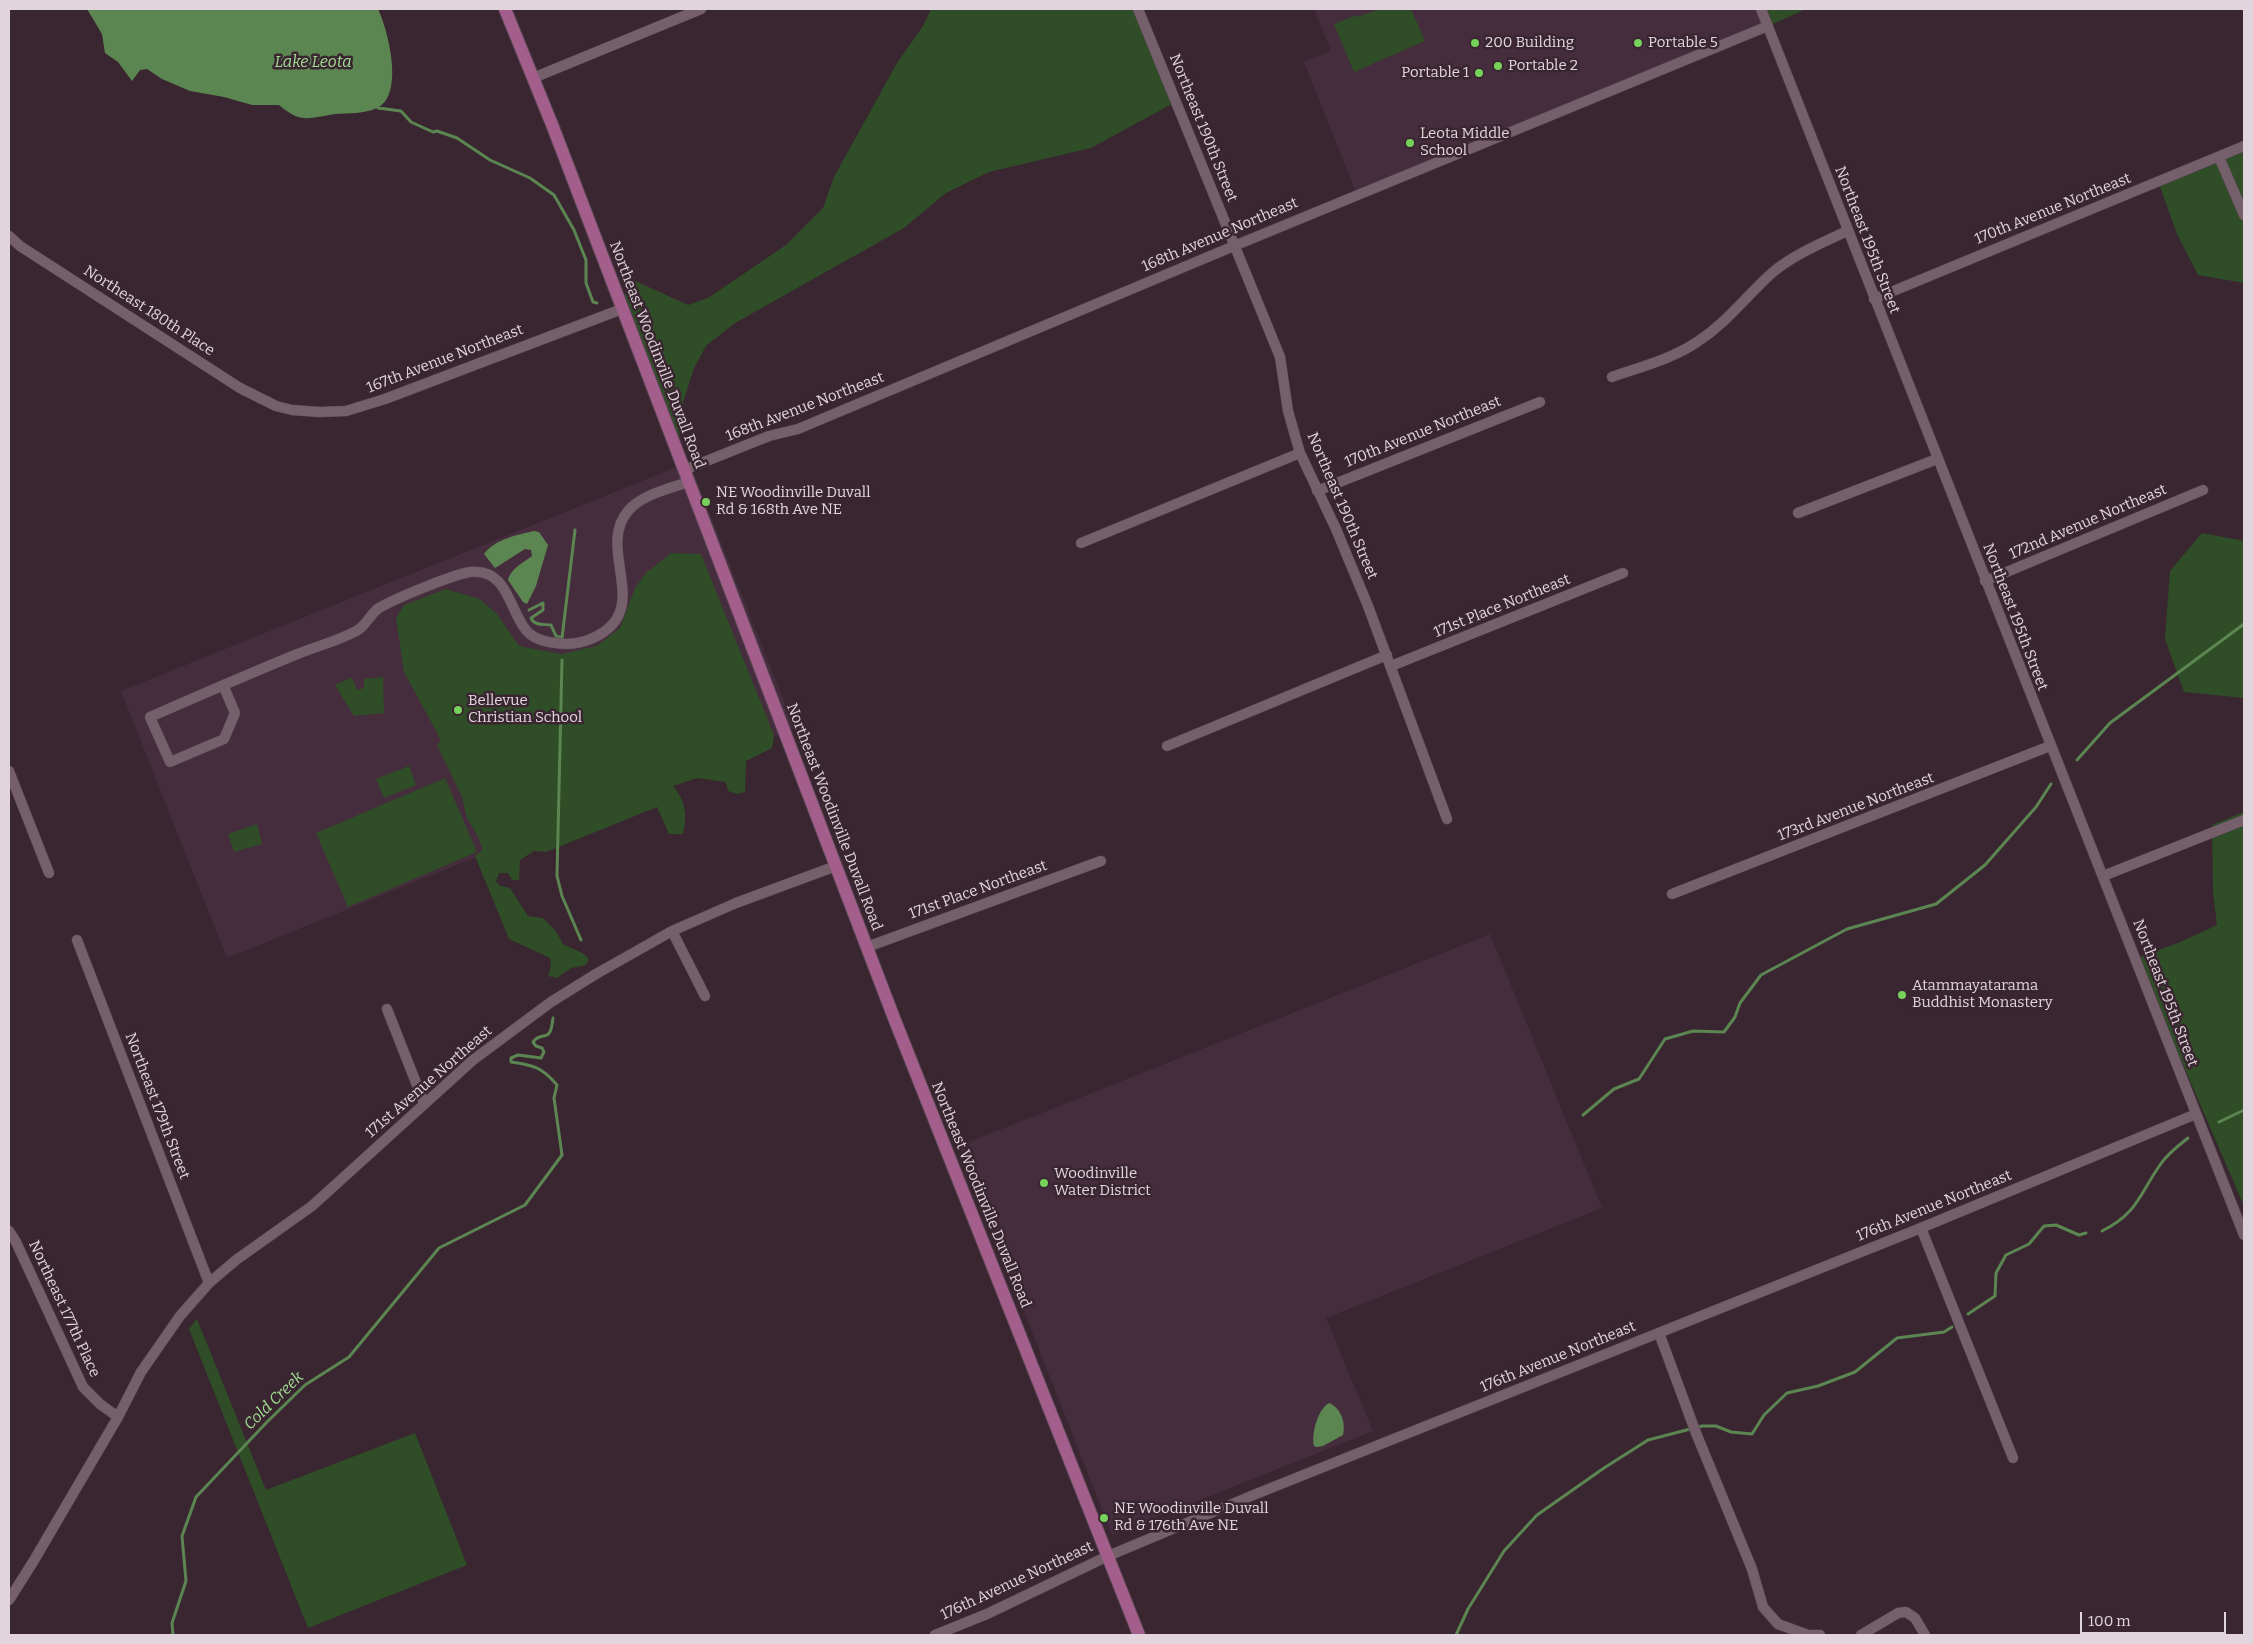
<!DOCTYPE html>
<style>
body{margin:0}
#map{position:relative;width:2253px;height:1644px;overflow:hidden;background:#392631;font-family:Bitter,serif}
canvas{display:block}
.frame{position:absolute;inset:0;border:10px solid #e1d4dc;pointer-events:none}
.scale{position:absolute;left:2080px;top:1612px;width:146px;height:22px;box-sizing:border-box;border:2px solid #e1d4dc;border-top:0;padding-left:6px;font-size:15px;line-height:18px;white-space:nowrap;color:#e1d4dc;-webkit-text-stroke:4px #392631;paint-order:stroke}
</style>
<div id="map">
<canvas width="2253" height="1644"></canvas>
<div class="frame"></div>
<div class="scale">100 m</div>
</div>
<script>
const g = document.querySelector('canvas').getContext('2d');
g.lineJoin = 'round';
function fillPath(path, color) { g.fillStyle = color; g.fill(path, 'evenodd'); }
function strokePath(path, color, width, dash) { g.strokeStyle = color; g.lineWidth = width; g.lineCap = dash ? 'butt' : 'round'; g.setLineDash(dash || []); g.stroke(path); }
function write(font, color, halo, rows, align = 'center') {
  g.font = font + ' Bitter,serif'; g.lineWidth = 5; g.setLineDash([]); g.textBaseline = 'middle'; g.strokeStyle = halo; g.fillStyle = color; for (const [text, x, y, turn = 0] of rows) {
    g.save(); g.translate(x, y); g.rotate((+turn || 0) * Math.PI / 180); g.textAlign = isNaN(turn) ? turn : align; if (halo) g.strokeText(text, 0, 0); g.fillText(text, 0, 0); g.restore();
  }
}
const built = new Path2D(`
 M1314,9H1761L1768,26L1357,195L1304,62L1331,51Z
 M689,462L795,728L227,958L121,691Z
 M1490,934L1602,1208L1326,1318L1373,1431L1112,1535L959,1146Z`);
const green = new Path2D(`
 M931,9H1136L1172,104L1091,148L989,172L946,193L904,228L735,323L706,346L694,368L683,403L679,440L624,298L631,279L688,305L708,298L786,245L823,208L834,177L897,63L923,26Z
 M1379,9H1411L1425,41L1354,72L1334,24L1357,15L1358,17Z
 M1761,9H1806L1768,26Z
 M2244,146V283L2198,275L2177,234L2158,181Z
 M2202,533L2244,541V698L2184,692L2165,639L2170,571Z
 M671,553L701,554L774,735L772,748L746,761L745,792L738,794L728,791L726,782L697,778L673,786C685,800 688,815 683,834H669L657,807L546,852L534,851L520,860L519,880H512L508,873H499L496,881L500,886L510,888L528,916L543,918L555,930L563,944L584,954L589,959L586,965L571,968L557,978L548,976L551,967L550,958L509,939L475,856L483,849L476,833L467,818L462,797L437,745L441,740L404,672L396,618L404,605L446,589L480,599L497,614L519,646L561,654L597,646L620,628L635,588L646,573Z
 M352,677L357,690L364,688V679L383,677L384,713L354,716L335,685Z
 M409,766L416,785L384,798L376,779Z
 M445,778L477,852L348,907L316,833Z
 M2244,812V1206L2137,958L2178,943L2217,925L2213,893L2212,825Z
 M257,824L262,844L234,852L228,834Z
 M197,1319L266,1490L415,1433L467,1565L308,1628L189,1329Z`);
const water = new Path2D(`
 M87,9H378C388,30 405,95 377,108C364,114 349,113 335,114C309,118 301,124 279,105H252L224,97L190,91L162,79L147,69L140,70L132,81L118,62L105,53L102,34Z
 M534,531L539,532L548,545L536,586L527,604L523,602L508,580C511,568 523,563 532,556L531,550L525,549L495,568L484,554C495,539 517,535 534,531Z
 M1329,1403C1341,1408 1346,1422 1343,1435L1323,1446L1317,1447L1314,1446C1311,1434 1318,1409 1329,1403Z`);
const stream = new Path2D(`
 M378,108L401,111L411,122L433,132L437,131L457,138L490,160L530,178L554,195L574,230L586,260V283L593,302L597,303
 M529,610L543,603V610L531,618C534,626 544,624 551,625L556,636L562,638L575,530
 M562,660L557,876L562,896L581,940
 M2077,760L2110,723L2244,624
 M1583,1115L1614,1089L1639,1079L1665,1039L1693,1031L1724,1032L1735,1017L1740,1003L1761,975L1847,929L1936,904L1985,865L2036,807L2051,784
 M2219,1122L2244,1110
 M2102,1231C2137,1214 2139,1195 2160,1165C2167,1154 2178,1146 2188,1138
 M1968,1314L1995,1296L1996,1273L2006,1255L2029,1244L2044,1226L2056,1225L2079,1235L2086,1233
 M173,1635L172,1623L186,1581L182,1536L196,1497L267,1422L305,1385L349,1357L439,1248L525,1205L562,1155L554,1098L557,1085C542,1067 533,1065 511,1062V1058L518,1055L541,1058L544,1052L542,1048L536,1046L533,1042C543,1029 550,1046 553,1018
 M1456,1635L1468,1609L1504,1551L1537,1515L1604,1468L1648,1440L1702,1426H1716L1731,1432L1752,1434L1764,1415L1787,1393L1818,1386L1855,1372L1897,1338L1944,1332L1952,1327`);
const minor = new Path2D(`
 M1138,9L1280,357L1288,411L1300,453L1336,529L1368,606L1447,819
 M1761,9L2244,1235
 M533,78L701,9
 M2219,157L2244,215
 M9,236L20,246L240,388L276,406L292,410L320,412L346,411L385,399L622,309
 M1874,299L2244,146
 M1612,377C1640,367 1672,359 1697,342C1728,322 1746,296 1773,272C1795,254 1822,243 1847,231
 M684,470L769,436L798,429L1234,246L1768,26
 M1317,491L1540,402
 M1798,513L1937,459
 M1081,543L1300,453
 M1985,581L2203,490
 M1391,666L1623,573
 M223,685L235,713L224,739L170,762L150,717C198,696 246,675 295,655C314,647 341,640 358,630C367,624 371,613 379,608C396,598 452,575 470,572C508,568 509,610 526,630C533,639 546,642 556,643C568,645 582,643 593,638C655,610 595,550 628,511C641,495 669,489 688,482
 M1167,746L1387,655
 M9,771L49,873
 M2103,876L2244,820
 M1672,894L2050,746
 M672,931L705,996
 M77,940L209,1283
 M867,947L1101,861
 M387,1009L424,1103
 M1921,1228L2013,1458
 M9,1231L16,1242L83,1387L100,1404L118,1417
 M1659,1333L1696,1433L1752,1569L1763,1607L1778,1624L1808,1635H1820
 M9,1600L33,1562L118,1417L141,1372L180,1316L209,1283L236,1260L312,1206L473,1060L551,1002L596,974L672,931L736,903L836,866
 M935,1635L987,1614L1108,1556L1256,1494L1916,1230L2196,1114
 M1861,1635L1898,1613L1906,1612L1915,1618L1925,1635`);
const major = new Path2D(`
 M505,9L553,127L894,1018L1139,1635`);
const markers = [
 [1475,43,5,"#76d25a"],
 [1638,43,5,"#76d25a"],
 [1498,66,5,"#76d25a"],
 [1479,73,5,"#76d25a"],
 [1410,143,5,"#76d25a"],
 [706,502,5,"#76d25a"],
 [458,710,5,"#76d25a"],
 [1902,995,5,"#76d25a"],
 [1044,1183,5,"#76d25a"],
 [1104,1518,5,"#76d25a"]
];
const poiNames = [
 ["200 Building",1485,43],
 ["Portable 5",1648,43],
 ["Portable 2",1508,66],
 ["Portable 1",1469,73,"right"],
 ["Leota Middle",1420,134],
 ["School",1420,151],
 ["NE Woodinville Duvall",716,493],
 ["Rd & 168th Ave NE",716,510],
 ["Bellevue",468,701],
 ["Christian School",468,718],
 ["Atammayatarama",1912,986],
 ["Buddhist Monastery",1912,1003],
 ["Woodinville",1054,1174],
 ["Water District",1054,1191],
 ["NE Woodinville Duvall",1114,1509],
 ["Rd & 176th Ave NE",1114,1526]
];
const streetNames = [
 ["Northeast 190th Street",1203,128,68],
 ["170th Avenue Northeast",2053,209,-22],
 ["168th Avenue Northeast",1220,235,-23],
 ["Northeast 195th Street",1867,240,69],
 ["Northeast 180th Place",149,311,33],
 ["Northeast Woodinville Duvall Road",657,355,69],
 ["167th Avenue Northeast",445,359,-21],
 ["168th Avenue Northeast",805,407,-21],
 ["170th Avenue Northeast",1423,432,-22],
 ["Northeast 190th Street",1342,506,67],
 ["172nd Avenue Northeast",2088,522,-23],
 ["171st Place Northeast",1502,606,-22],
 ["Northeast 195th Street",2015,617,69],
 ["173rd Avenue Northeast",1856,807,-21],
 ["Northeast Woodinville Duvall Road",834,817,69],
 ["171st Place Northeast",978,890,-20],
 ["Northeast 195th Street",2165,993,69],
 ["171st Avenue Northeast",429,1082,-41],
 ["Northeast 179th Street",157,1106,69],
 ["Northeast Woodinville Duvall Road",981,1195,68],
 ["176th Avenue Northeast",1934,1206,-22],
 ["Northeast 177th Place",64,1309,65],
 ["176th Avenue Northeast",1558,1357,-22],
 ["176th Avenue Northeast",1017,1581,-25]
];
const waterNames = [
 ["Lake Leota",313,63],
 ["Cold Creek",274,1401,-44]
];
fillPath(built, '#462d3d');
fillPath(green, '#2f4d26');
fillPath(water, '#5c8651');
strokePath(stream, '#5c8651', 3);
strokePath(minor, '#554550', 11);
strokePath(major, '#554550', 14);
strokePath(minor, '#745f6b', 10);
strokePath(major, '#a35e8b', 12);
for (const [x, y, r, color] of markers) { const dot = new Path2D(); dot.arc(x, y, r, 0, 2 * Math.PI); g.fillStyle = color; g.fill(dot); strokePath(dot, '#392631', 2); }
write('15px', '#e1d4dc', '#392631', poiNames, 'left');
write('15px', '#e1d4dc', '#392631', streetNames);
write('italic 16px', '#a2de91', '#392631', waterNames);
</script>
